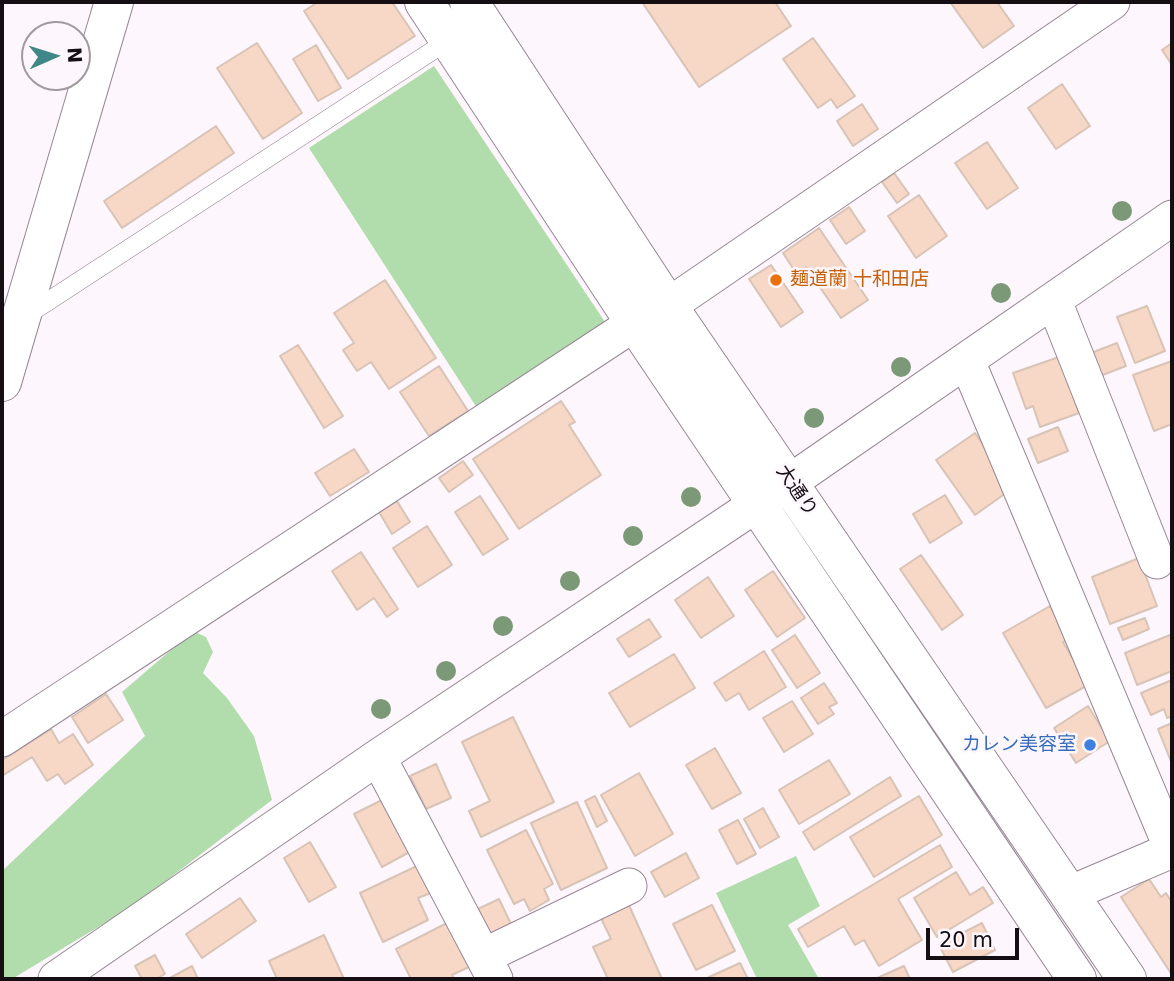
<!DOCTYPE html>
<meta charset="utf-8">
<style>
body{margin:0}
#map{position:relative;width:1174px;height:981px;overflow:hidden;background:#fdf6fc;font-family:"DejaVu Sans",sans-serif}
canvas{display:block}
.frame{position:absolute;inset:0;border:4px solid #150f14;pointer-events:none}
.north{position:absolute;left:21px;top:21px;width:70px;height:70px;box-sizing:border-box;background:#fdf6fc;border:2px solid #a09a9f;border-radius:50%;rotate:87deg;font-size:19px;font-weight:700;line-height:28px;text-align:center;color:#150f14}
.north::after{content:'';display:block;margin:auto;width:24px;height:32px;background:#408887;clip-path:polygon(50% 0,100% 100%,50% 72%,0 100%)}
.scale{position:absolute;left:926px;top:928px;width:93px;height:32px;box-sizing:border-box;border:4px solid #150f14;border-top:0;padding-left:9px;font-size:21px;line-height:24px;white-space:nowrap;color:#150f14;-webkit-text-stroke:5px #fdf6fc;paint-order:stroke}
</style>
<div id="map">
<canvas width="1174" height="981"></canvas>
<div class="frame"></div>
<div class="north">N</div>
<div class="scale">20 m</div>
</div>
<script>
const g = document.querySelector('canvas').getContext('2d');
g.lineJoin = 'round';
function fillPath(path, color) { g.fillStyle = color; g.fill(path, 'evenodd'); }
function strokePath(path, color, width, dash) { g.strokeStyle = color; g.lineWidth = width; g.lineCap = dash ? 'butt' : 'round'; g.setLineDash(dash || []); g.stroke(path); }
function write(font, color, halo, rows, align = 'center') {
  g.font = font + ' "DejaVu Sans","Noto Sans JP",sans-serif'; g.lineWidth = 5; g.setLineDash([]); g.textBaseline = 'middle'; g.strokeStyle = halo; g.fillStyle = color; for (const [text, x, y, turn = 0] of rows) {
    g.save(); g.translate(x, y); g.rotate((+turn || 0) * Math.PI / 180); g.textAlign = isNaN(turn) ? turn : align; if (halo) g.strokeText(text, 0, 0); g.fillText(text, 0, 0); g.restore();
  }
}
const green = new Path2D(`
 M434,66L605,322L479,411L309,148Z
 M193,631L206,637L213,652L203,673L227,698L254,736L272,800L133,906L12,979H2V871L145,736L122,692Z
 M796,856L820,906L788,925L819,979H757L716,893Z`);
const building = new Path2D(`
 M318,2H392L415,36L348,79L304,11Z
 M642,2H775L791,26L699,87Z
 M950,2H997L1014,26L983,48Z
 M813,38L855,96L837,108L831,99L818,108L783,59Z
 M257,43L302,113L263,139L217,68Z
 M1172,43V65L1162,50Z
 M316,45L341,88L318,101L293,59Z
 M1062,84L1090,126L1056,149L1028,108Z
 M862,104L878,129L853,146L837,121Z
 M216,126L234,153L122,228L104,201Z
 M987,142L1018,188L987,209L955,163Z
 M894,173L909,194L897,203L882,182Z
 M919,195L947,236L916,258L888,216Z
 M849,207L865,231L846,244L830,220Z
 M819,228L868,300L841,318L806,267L796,273L783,253Z
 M771,265L803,312L781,327L749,279Z
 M385,280L436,358L389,389L371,362L357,371L343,350L354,343L334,313Z
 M1147,306L1165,351L1135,363L1117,317Z
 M1117,343L1126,366L1100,376L1091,353Z
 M298,345L343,416L324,428L280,356Z
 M1059,357L1079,413L1040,427L1033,406L1026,409L1013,373Z
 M1172,361V424L1154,431L1133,375Z
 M439,366L468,411L429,436L400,392Z
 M561,401L575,422L569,425L601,475L519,529L473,459Z
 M1058,427L1068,451L1038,463L1028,439Z
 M975,433L1008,481L1006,493L975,515L936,460Z
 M354,449L369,472L330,496L315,473Z
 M463,461L473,475L449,492L439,478Z
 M945,495L962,523L930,543L913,514Z
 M480,496L508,539L483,555L455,512Z
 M397,501L410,522L392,534L379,512Z
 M427,526L452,565L418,587L393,548Z
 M361,552L398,609L387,617L374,598L357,610L332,571Z
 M921,555L963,615L942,630L900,569Z
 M1139,558L1157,606L1110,624L1092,577Z
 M773,571L805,618L777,637L745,590Z
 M708,577L734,616L701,638L675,600Z
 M1050,606L1069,639L1063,642L1088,685L1046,708L1003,633Z
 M1145,618L1149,629L1123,640L1118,628Z
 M649,619L661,637L629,657L617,639Z
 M795,635L820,673L797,688L772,650Z
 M1170,635L1172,641V671L1137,685L1125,653Z
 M764,651L786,687L749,710L739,693L726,701L714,683Z
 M674,654L695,688L630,727L609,693Z
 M1172,680V716L1167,718L1164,709L1151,715L1141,693Z
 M824,683L837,703L829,707L834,714L818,724L801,698Z
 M106,694L123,720L88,743L72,717Z
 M792,701L813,734L784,752L763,718Z
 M1088,706L1110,741L1076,763L1054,728Z
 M513,717L554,802L481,837L469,811L490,801L462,742Z
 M1172,723V764L1158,729Z
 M51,729L59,743L73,734L93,765L65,784L58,774L47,781L32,757L2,776V760Z
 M715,748L741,793L712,809L686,765Z
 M829,760L850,794L799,824L779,790Z
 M436,764L451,798L426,809L410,776Z
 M639,773L673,834L635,856L601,795Z
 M890,777L901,796L814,850L803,832Z
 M595,796L607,821L597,827L585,801Z
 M919,796L942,835L874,877L850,837Z
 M388,797L415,849L382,867L354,814Z
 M577,802L607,868L561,890L531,823Z
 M763,808L779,837L760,848L744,819Z
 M738,820L756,854L737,864L719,830Z
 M526,830L553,884L544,889L549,900L530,911L524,899L514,904L487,850Z
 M310,842L336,887L309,902L284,858Z
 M940,845L952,867L898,899L922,940L879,966L864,940L855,945L844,926L808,947L798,929Z
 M686,853L699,878L665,897L651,872Z
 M419,865L433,892L418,898L428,920L383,942L360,893Z
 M956,872L970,895L983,887L993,903L937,937L914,898Z
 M1149,879L1161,897L1166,893L1172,903V975L1121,897Z
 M240,898L256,921L202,958L186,934Z
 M499,899L511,924L490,934L478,909Z
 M628,903L662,979H608L593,947L611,939L600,916Z
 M712,905L735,951L696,970L673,924Z
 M451,921L473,965L452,975L454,979H411L396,949Z
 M982,923L995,950L953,972L939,945Z
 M324,935L344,979H277L269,961Z
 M155,955L165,974L156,979H142L135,966Z
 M740,963L748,979H710L709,977Z
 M192,966L198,979H168Z
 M904,966L910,979H875Z`);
const lane = new Path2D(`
 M27,315L449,40`);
const street = new Path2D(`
 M1054,301L1157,561
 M668,306L1112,2
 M967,361L1172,849
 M2,739L635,323
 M378,757L495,979
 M1069,894L1172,850
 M484,956L629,886
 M56,979L378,757L790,482L1172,218`);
const secondary = new Path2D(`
 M424,2L635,323L1077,979
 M469,2L668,306L1127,979
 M2,382L114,2`);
const trees = [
 [1122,211],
 [1001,293],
 [901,367],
 [814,418],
 [691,497],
 [633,536],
 [570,581],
 [503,626],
 [446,671],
 [381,709]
];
const markers = [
 [776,280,7,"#e8710a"],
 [1090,745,7,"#3f7fe0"]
];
const foodNames = [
 ["麺道蘭 十和田店",790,280]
];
const streetNames = [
 ["大通り",796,491,56]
];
const shopNames = [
 ["カレン美容室",1076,745]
];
fillPath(green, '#b1dcab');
fillPath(building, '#f7d7c5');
strokePath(building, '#d8c3b7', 2);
strokePath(lane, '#978795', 19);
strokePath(street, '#978795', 37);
strokePath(secondary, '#978795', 40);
strokePath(lane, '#fff', 18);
strokePath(street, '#fff', 35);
strokePath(secondary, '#fff', 38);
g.fillStyle = '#7b9877';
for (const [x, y] of trees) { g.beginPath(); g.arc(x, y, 10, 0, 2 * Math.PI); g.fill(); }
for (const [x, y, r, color] of markers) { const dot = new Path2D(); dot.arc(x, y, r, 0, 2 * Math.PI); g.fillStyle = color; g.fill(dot); strokePath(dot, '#fdf6fc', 2.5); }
write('19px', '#c56008', '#fdf6fc', foodNames, 'left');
write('19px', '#150f14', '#fdf6fc', streetNames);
write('19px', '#366cbe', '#fdf6fc', shopNames, 'right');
</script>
